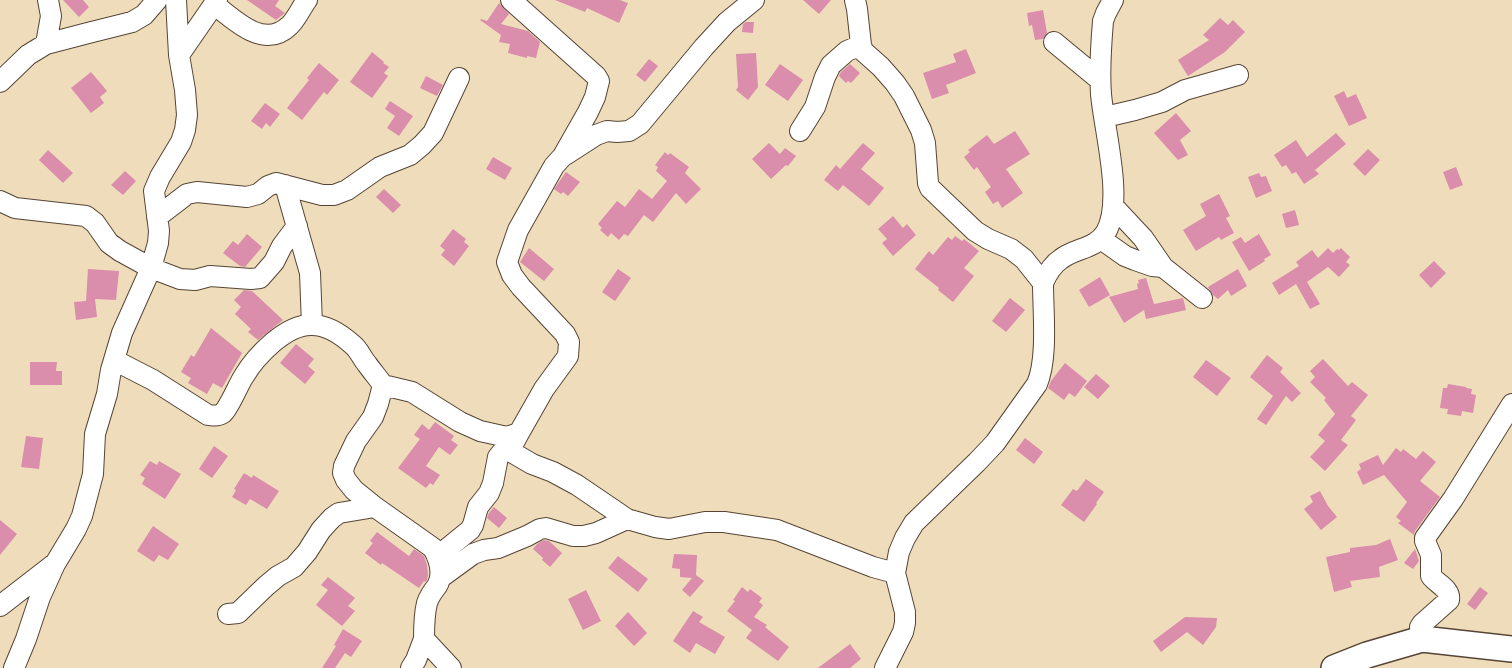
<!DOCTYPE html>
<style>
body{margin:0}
canvas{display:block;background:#eedcba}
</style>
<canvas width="1512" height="668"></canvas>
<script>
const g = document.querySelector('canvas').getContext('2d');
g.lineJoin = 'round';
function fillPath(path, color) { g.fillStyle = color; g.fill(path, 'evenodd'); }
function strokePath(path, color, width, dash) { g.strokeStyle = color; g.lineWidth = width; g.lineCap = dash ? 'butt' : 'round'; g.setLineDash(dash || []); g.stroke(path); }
const building = new Path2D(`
 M63,0H83L89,7L79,17Z
 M247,0H279L275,6L285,13L276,20Z
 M555,0H620L628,3L619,23L587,8L585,12Z
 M803,0H831L819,14Z
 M499,3L509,14L501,24L528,31L540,42L536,58L527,56V58L508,53L510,44L499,42L501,35L480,20L481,19L487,21Z
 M1043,10L1047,33L1043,39L1035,40L1032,25L1029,26L1027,13Z
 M1220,18L1228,25L1233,20L1245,32L1225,52L1188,76L1178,60L1209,40L1203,35Z
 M746,22H754L753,33L742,32L743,24Z
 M966,49L976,73L946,85L949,93L932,99L923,73L956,62L953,54Z
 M372,52L384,62L383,63L389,67L384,73L388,76L372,98L350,82Z
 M756,53L758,87L748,100L736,90L738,87L736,54Z
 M649,59L658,66L645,82L636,75Z
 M319,63L339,80L327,95L324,92L302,120L287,108L309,80L307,78Z
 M780,64L803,80L788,101L765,85Z
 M850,64L860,73L851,83L848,81L846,83L839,76L841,72Z
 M91,72L107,91L100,97L104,103L91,113L71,88Z
 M426,76L443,85L437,96L420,88Z
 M1344,91L1347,98L1356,94L1367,118L1349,126L1334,96Z
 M390,101L413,116L399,136L387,128L395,116L385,109Z
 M265,103L280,114L270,127L266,123L262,129L251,121Z
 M1176,113L1191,131L1180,140L1188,155L1178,160L1154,133Z
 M1015,131L1030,154L1006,169L1023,193L1002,208L998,201L993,204L985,192L991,187L977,167L974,170L964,157L970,152L968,150L987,135L994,144Z
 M1336,133L1346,144L1315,170L1319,174L1304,184L1296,172L1292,174L1286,165L1282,167L1274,155L1296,140L1307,157Z
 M769,143L780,154L785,148L796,156L788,166L786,165L771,179L752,159Z
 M863,143L875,153L861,169L884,188L869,206L843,185L838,191L824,180L836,165L840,169Z
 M1368,149L1380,160L1365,176L1353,164Z
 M48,150L73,173L63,183L39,160Z
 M665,152L668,155L670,153L689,167L685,173L701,189L686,204L676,193L653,222L644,215L628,236L624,234L619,240L611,233L608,237L600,230L602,228L598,224L617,201L625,207L639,189L652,199L667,181L656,171L658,167L655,165Z
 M493,157L512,168L505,180L486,169Z
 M1456,167L1463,185L1450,190L1443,172Z
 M125,171L136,181L123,195L111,185Z
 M566,172L580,182L568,196L563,192L561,194L554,189Z
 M1259,173L1261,177L1266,176L1272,191L1256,198L1248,177Z
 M384,189L401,205L393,213L376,197Z
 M1219,194L1230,216L1226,218L1234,233L1221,240L1219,237L1196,251L1183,230L1206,216L1200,204Z
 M1295,210L1299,225L1286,228L1282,214Z
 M893,216L903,228L907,224L916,235L893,256L882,243L887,239L878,229Z
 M453,229L466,239L464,242L469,246L454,266L441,255L445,250L440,246Z
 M247,234L262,247L245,267L240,266L223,253L233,241L238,245Z
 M1259,234L1271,255L1264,259L1265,261L1249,271L1232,242L1241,237L1245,243Z
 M955,236L962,241L964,239L979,251L964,268L974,276L953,302L938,290L939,288L915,269L929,251L933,255L948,237L952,240Z
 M529,248L554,269L544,281L520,262Z
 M1328,248L1333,253L1337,249L1339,250L1341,248L1350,257L1346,262L1350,265L1339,277L1328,267L1307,282L1320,304L1310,309L1296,284L1279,295L1272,283L1299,266L1296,262L1312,250L1318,258Z
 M1434,261L1446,273L1431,288L1419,275Z
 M88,269L119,271L116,300L95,299L97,317L76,320L74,302L86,301Z
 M618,269L631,278L615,301L602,292Z
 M1238,269L1247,286L1231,296L1228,290L1218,299L1213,295L1208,287Z
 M1100,277L1110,295L1089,307L1079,290Z
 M1146,278L1154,304L1183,298L1186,310L1146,319L1144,310L1124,323L1109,297L1138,289L1137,284L1139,283L1138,280Z
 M244,290L252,291L283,320L258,340L248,332L251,329L235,314L241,307L234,300Z
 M1010,298L1025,310L1006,332L992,321Z
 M211,328L242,353L222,388L213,383L207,394L188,383L191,378L181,372L191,355L194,357Z
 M296,344L314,359L308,366L315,372L305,384L280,363Z
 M1267,355L1283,368L1280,372L1301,393L1292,402L1286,396L1266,425L1257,419L1273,396L1250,377Z
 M1323,359L1348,386L1352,382L1368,395L1351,416L1356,420L1341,440L1348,445L1325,471L1310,457L1325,441L1318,435L1335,414L1324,400L1326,398L1310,382L1315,377L1310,371Z
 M1206,360L1231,378L1217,396L1193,377Z
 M30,362H57L56,371H62V385H30Z
 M1065,363L1087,381L1075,397L1069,393L1064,400L1048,388L1051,381Z
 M1096,374L1110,386L1098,399L1084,387Z
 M1448,384L1466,387V388L1472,389L1471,394L1476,395L1473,413L1462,411L1461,416L1447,414L1448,409L1440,408L1443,388H1447Z
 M435,422L454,436L451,440L458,445L450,455L439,447L426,466L440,475L433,485L430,483L426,488L398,468L420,439L414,435L422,424L429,430Z
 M26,436L43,438L39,469L21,467Z
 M1025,438L1043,452L1034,464L1016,450Z
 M214,446L228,456L212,478L199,469Z
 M1396,448L1401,452L1403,449L1416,459L1423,451L1436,462L1420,481L1440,497L1415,531L1414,535L1398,523L1401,521L1396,517L1407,502L1384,475L1363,485L1357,472L1361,469L1359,464L1378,455L1383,465Z
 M150,461L157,465L159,461L181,474L165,499L142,484L145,478L140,475Z
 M244,473L252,478L253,475L279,491L267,509L250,499L246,505L232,497L236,490L234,489Z
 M1086,479L1104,492L1096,503L1097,504L1084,522L1061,505L1073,489L1077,491Z
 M1320,491L1328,506L1337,517L1321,530L1304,509L1313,502L1310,496Z
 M494,507L507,518L499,528L487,518L489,513Z
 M0,520L17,534L0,555Z
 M153,526L179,544L168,560L159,555L154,562L137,551Z
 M377,532L409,556L414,549L424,556L427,565L428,575L427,580L425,582L424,581L419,588L382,563L381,565L365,553L373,543L370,541Z
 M1390,539L1398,560L1379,567L1380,577L1350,581L1352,587L1334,592L1326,557L1350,552V548L1376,545Z
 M544,540L549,541L562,553L550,567L542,560L543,558L533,549L537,544Z
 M1415,549L1419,561L1413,569L1404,563Z
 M674,554L697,555L696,575L704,581L690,597L682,590L692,578L680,577V569L672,568Z
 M618,556L648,579L638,592L608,568Z
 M328,577L355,598L348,606L355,611L342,626L316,605L328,590L321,585Z
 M742,587L748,592L750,589L762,598L759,602L763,605L754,617L767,625L765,627L789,647L778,661L746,638L752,630L727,611L735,601L733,600Z
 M1480,587L1488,593L1475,610L1467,604Z
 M586,590L601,621L583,630L568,599Z
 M693,611L703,617L699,622L725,637L715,654L696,643L690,653L673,641Z
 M628,612L647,633L634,646L615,626Z
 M1185,617L1217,618L1216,627L1203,645L1187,632L1161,652L1153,641Z
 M343,629L362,641L351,657L345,653L335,668H322L336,646L334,645Z
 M850,644L861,659L850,668H818Z`);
const minor = new Path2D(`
 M855,0L857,9L861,45L863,51L881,67L895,83L904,96L921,130L925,143L928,183L930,188L975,231L988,239L1011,249L1024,259L1043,283
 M214,4C234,20 264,50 289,26C296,20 301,8 307,0
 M1054,42L1100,80
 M46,44L51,16L48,0
 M179,55L217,0
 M0,82L28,55L46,44L88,33L132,22L144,15L157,0
 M1105,117L1135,110L1162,102L1185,90L1238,75
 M800,131L815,107L825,77L831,65L847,51L861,45
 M565,155L596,135L607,131L617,132L629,131L640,124L704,47L727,22L754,0
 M285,185L310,273L312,325
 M0,201L15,208L86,216L95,223L109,243L120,251L151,268L180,279L195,280L210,276L251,279L260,278L274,262L282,246L297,226
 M1114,207L1143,238L1163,267
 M157,217L187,194L197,192L247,197L258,194L268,186L276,183L322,195H334L347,190L380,167L410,155L422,145L433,133L459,78
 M1101,239L1125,256L1135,260L1152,266L1163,267L1202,298
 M114,360L153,380L208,415C214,416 219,416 223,413C230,406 238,385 244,376C256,356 286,324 312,325C327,325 343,336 353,345C359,350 362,358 367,364C372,371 378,378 383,385L378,404L373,417L356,441L344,466L343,473L346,480L354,490L375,507L433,548C439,559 444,574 437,586C433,591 429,597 427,603C424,615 424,627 424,639L451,668
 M383,385L412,392L460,422L480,431L507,437L519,433
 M508,450L532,464L553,472L577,485L627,519
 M438,556L470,530L473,525L478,507L489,493L493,483L498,457L502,452L508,450L512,446L519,433L544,389L568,356L569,342L565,334L521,287L512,275L507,262L518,230L554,166L563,156L588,112L595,97L599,81L596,76L511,0
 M440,578L473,554L484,550L498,548L527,536L540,529L546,528L573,536H584L596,533L627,519L655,527L669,529L705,522H724L777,530L873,567L895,573
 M0,606L53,565
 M228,614L238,613L266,586L278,576L294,567L307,552L321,530L332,518L339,513L375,507
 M1422,639L1420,627L1422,624L1449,600C1451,589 1437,584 1431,576V555L1425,541V538L1453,499L1512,404
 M14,668L26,639L40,597L55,564L76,529L82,516L93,474L95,434L107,394L111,370L122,333L151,268L158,243L159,231L154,191L160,177L181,142L185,130L187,115L185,90L179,55L176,0
 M411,668L416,660L424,639
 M885,668L903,632L905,623V612L895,573L899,552L905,538L914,523L977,462L995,443L1037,384C1048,358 1043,312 1043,283C1047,274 1053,264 1061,259C1075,248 1096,249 1106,232C1124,200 1104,130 1101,94C1099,69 1101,45 1103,21L1106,13L1113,0`);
const major = new Path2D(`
 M1334,668L1367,655L1422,639L1512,649`);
fillPath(building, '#db8dac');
strokePath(minor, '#564535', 22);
strokePath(major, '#564535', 28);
strokePath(minor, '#fff', 20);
strokePath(major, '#fff', 25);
</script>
